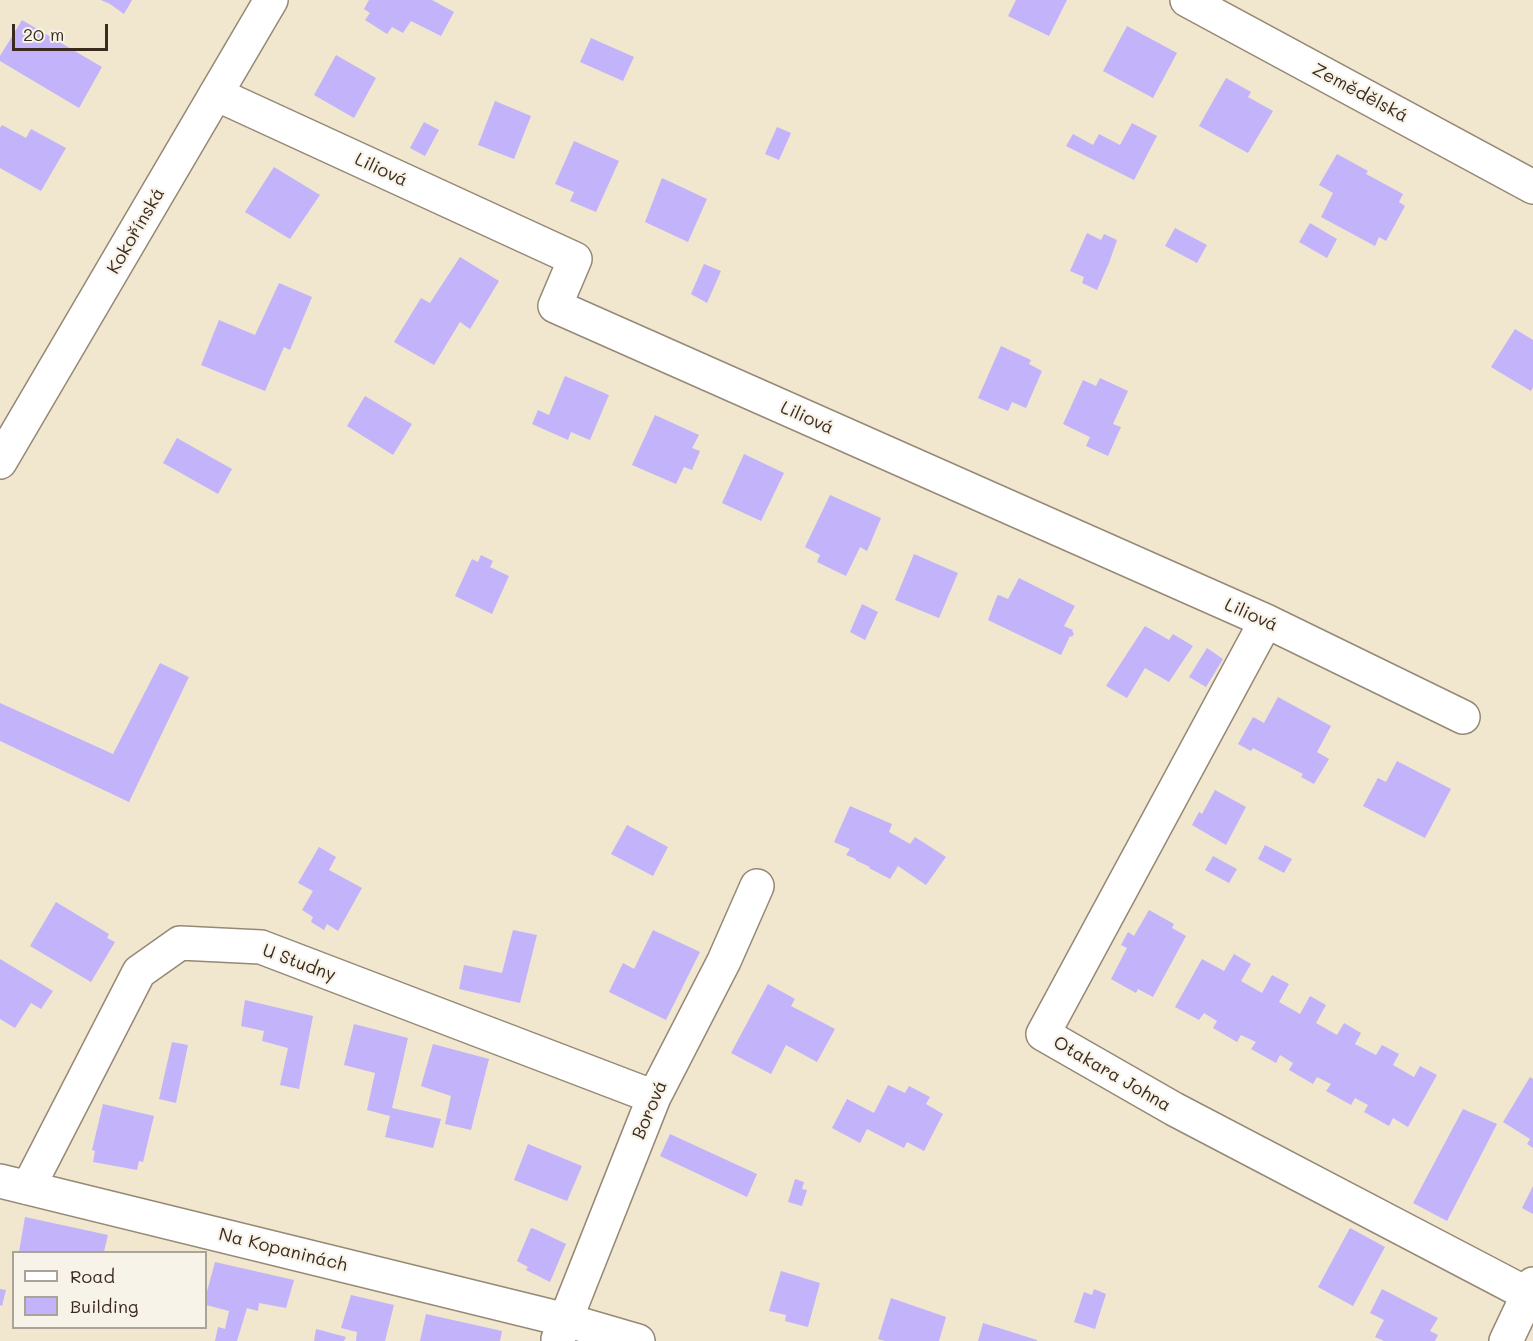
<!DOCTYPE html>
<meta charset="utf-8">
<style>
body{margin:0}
#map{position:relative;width:1533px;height:1341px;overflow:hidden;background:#f0e7ce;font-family:Mali,sans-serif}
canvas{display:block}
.legend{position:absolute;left:12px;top:1251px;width:195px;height:78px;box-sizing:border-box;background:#f7f3e8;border:2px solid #aca397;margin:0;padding:8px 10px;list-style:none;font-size:18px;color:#3b2a1e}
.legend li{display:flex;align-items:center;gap:12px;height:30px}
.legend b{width:30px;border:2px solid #aca397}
.scale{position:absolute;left:12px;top:24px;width:96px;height:27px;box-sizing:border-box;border:3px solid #3b2a1e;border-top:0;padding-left:8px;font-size:18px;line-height:21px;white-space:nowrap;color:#3b2a1e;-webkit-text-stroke:4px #f7f3e8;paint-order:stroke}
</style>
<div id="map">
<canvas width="1533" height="1341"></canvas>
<ul class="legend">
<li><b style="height:8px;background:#fff"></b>Road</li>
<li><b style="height:16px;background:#c2b3fb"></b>Building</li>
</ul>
<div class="scale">20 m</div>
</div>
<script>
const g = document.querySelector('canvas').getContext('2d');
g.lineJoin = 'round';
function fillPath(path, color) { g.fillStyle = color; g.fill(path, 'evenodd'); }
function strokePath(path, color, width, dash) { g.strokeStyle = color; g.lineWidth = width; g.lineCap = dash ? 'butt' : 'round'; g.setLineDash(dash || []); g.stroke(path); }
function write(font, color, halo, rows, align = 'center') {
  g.font = font + ' Mali,sans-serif'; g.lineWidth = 4.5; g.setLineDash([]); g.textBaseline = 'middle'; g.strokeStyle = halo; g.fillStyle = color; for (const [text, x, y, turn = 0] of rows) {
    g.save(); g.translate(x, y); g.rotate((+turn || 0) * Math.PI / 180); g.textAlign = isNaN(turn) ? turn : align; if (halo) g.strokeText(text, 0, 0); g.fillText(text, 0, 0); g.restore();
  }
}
const building = new Path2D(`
 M101,0H132L124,14L110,4Z
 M369,0H432L454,12L441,36L411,21L403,33L392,27L387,34L365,20L370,13L364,9Z
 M1016,0H1067L1049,36L1008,16Z
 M22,20L102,67L79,108L0,61V56Z
 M1127,26L1177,53L1153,98L1103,71Z
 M591,38L634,57L623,81L580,62Z
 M336,55L376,78L354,118L314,95Z
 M1226,78L1251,92L1248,97L1273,111L1248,153L1199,126Z
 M495,101L531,116L514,159L478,145Z
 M424,122L439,130L425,156L410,148Z
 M1132,123L1157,136L1134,180L1066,146L1073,134L1093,145L1099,134L1120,145Z
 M2,125L26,138L31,129L66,148L41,191L0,168V128Z
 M777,127L791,133L779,160L765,154Z
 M574,141L619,161L596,212L570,201L574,192L555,184Z
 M1337,154L1368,171L1366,174L1403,194L1399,202L1405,206L1386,241L1379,237L1375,246L1321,217L1333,193L1319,185Z
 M274,167L320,195L290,239L245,212Z
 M662,178L707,199L688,242L645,222Z
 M1310,223L1337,239L1327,258L1299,242Z
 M1175,228L1207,245L1197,263L1165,246Z
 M1087,233L1101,240L1104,234L1117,240L1109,263L1097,290L1082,283L1084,277L1070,271Z
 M460,257L499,281L470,329L460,322L434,365L394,342L421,298L430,303Z
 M704,264L721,271L707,303L691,294Z
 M279,283L312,297L290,350L284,347L265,391L201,365L219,320L255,335Z
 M1515,329L1533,340V387L1531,391L1491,367Z
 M1001,346L1031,360L1029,364L1042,371L1026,408L1012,402L1008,411L978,398Z
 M565,376L609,395L590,440L571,432L568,440L532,424L538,410L549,415Z
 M1100,378L1128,391L1113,424L1121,427L1108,456L1086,446L1090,437L1063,424L1083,380L1096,386Z
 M365,396L412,424L393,455L347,426Z
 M655,415L699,435L692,448L700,451L692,470L684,467L676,484L632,465Z
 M177,438L232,469L218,494L163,463Z
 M744,454L784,473L761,521L722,503Z
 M830,495L881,518L867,551L860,547L846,576L817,562L820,555L805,547Z
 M914,554L958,573L939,618L895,600Z
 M481,555L493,561L490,567L509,576L492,614L455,596L472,559L478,562Z
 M1019,578L1075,606L1064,626L1073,630L1072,632L1074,633L1072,637L1070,636L1061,655L988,620L997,596L999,595L1008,599Z
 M862,604L878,612L865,640L850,632Z
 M1145,626L1169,640L1173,634L1193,646L1169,682L1145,668L1127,698L1106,686Z
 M1207,648L1223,659L1206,687L1189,677Z
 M160,663L189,677L129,802L0,741V703L113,754Z
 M1278,697L1331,726L1317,752L1329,759L1314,784L1301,777L1303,774L1253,748L1251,751L1238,744L1253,717L1264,723Z
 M1397,761L1451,789L1425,838L1363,806L1378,778L1386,782Z
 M1215,790L1246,807L1226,845L1192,825L1199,812L1202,814Z
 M850,806L892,824L889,832L910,844L915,837L946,857L926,885L898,866L890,879L869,868L870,867L855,860L856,859L846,855L850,849L834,842Z
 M627,825L668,847L653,876L611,854Z
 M1265,845L1292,859L1284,873L1258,859Z
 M319,847L336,857L329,870L362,888L338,931L327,924L324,930L311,922L313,917L302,910L313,891L298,883Z
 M1213,856L1237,869L1229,883L1205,870Z
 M56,902L109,934L107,938L115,942L91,982L30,946Z
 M1149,910L1174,924L1172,928L1186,936L1153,997L1138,989L1136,993L1111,979L1127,948L1121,945L1128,932L1134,936Z
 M513,930L537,935L520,1003L459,989L464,965L502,973Z
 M653,930L700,952L666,1020L609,992L623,963L634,969Z
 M1234,954L1251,964L1241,981L1262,993L1272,975L1289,984L1279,1002L1300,1014L1310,996L1326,1005L1316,1023L1337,1035L1344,1023L1361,1033L1355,1044L1376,1055L1382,1045L1399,1054L1393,1065L1414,1077L1420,1066L1437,1075L1408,1127L1393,1118L1389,1126L1364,1112L1368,1105L1355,1098L1351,1105L1326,1091L1331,1084L1317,1077L1313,1084L1289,1070L1293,1063L1280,1055L1276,1063L1251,1049L1256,1042L1241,1035L1237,1042L1213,1028L1217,1021L1204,1013L1199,1020L1175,1007L1202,959L1224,971Z
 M0,959L53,991L41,1009L31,1003L15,1028L0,1019Z
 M768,984L795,999L791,1006L835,1029L817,1062L786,1045L771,1074L731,1053Z
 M245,1000L313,1016L299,1089L280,1085L288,1048L262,1041L264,1031L241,1026Z
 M354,1024L408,1038L392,1108L441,1119L433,1148L385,1137L390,1116L367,1110L375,1073L344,1065Z
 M172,1042L188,1045L176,1103L159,1099Z
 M433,1044L489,1059L471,1130L445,1124L451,1096L421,1086Z
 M1530,1077L1533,1079V1148L1527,1144L1530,1139L1503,1122Z
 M888,1085L905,1093L909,1086L930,1097L926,1104L943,1114L924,1151L907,1142L904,1148L867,1129L860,1143L832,1128L847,1099L874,1113Z
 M103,1104L154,1116L143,1162L139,1161L137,1170L93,1162L95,1151L92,1150Z
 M1463,1109L1497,1124L1447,1221L1413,1203Z
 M670,1134L757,1174L747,1197L660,1156Z
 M528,1144L582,1166L567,1201L514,1180Z
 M795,1179L804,1182L802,1189L807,1190L802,1206L788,1202Z
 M1533,1186V1214L1522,1208Z
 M25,1217L108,1235L104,1252H19Z
 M531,1228L537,1230L566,1244L550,1282L526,1270L528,1267L517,1261Z
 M1350,1228L1385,1247L1353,1306L1318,1287Z
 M215,1262L294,1280L286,1308L259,1303L258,1311L247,1308L237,1341H215L218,1327L225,1329L229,1311L206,1305V1295Z
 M781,1271L820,1283L808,1327L785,1321L786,1315L769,1311Z
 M0,1289L6,1290L2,1306L0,1305Z
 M1094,1289L1106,1294L1095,1329L1074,1322L1084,1292L1092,1295Z
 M1382,1289L1438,1318L1430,1331L1438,1335L1435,1341H1384L1375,1337L1384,1320L1370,1313Z
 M351,1295L394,1305L385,1341H356L357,1332L341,1328Z
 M891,1298L946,1317L939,1341H885L878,1339Z
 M426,1314L502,1331L500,1341H420Z
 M983,1323L1037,1340V1341H978Z
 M316,1329L346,1337L344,1341H314Z`);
const minor = new Path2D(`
 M1187,0L1533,187
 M216,94L575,259L555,306L1266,621L1463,717
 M1266,621L1043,1034L1174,1109L1533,1297
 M0,1181L566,1320L638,1341
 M28,1188L139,972L180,943L261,947L654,1097
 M558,1339L654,1097L724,961L757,886
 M1506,1341L1533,1284`);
const major = new Path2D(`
 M0,462L271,0`);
const streetNames = [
 ["Zemědělská",1360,93,28],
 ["Liliová",381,170,25],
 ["Kokořínská",136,231,-60],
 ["Liliová",807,418,24],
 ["Liliová",1251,615,24],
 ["U Studny",299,963,20],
 ["Otakara Johna",1112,1074,30],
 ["Borová",650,1110,-67],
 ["Na Kopaninách",283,1250,14]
];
fillPath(building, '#c2b3fb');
strokePath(minor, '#968876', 36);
strokePath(major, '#968876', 36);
strokePath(minor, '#fff', 33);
strokePath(major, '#fff', 33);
write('18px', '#3b2a1e', '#f7f3e8', streetNames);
</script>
